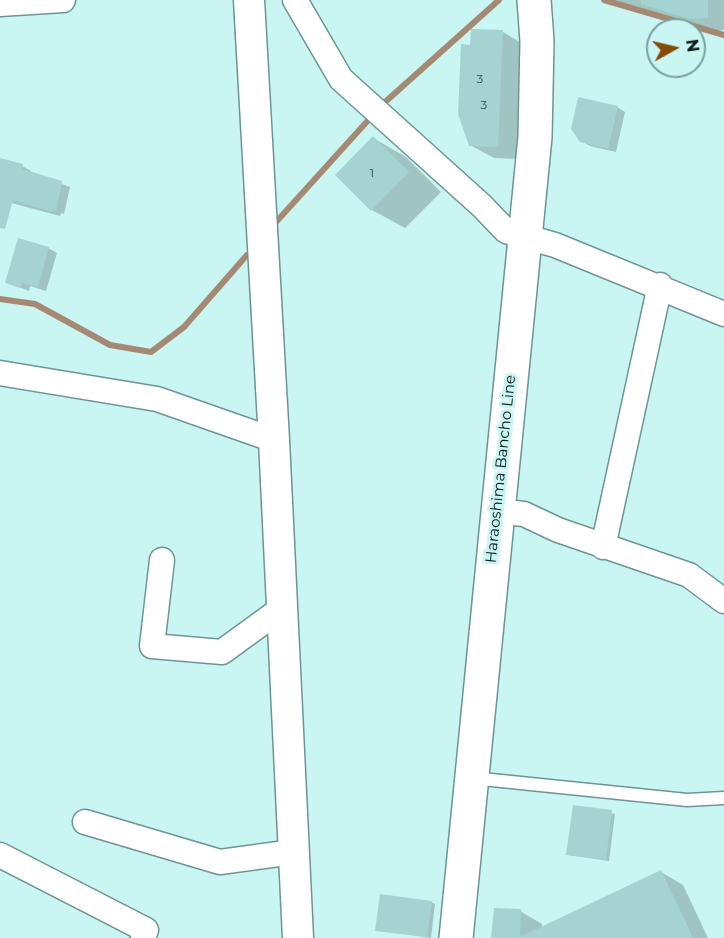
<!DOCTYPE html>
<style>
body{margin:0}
#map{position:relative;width:724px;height:938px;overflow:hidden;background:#c9f5f3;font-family:Montserrat,sans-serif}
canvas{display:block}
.north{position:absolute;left:646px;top:18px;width:60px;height:60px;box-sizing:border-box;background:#c9f5f3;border:2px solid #7d9f9d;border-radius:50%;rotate:82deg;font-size:16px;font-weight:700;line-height:24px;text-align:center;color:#0c1d1c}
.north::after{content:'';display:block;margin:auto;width:21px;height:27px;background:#864a06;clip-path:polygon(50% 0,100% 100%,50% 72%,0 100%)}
</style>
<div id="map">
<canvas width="724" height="938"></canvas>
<div class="north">N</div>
</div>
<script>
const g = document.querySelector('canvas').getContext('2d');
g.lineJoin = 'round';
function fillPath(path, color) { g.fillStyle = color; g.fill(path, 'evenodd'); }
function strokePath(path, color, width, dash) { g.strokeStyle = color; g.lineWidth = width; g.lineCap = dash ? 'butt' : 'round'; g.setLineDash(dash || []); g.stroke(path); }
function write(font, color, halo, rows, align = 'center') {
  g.font = font + ' Montserrat,sans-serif'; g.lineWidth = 6; g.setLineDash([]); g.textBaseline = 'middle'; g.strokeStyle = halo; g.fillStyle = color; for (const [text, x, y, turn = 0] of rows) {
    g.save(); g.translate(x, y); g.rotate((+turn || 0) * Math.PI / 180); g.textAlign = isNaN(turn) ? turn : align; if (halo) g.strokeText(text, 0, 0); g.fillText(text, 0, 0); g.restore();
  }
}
const shadow = new Path2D(`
 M609,0H724V30L713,31Z
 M503,32L525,45L520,159L494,158L470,145Z
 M617,107L625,112L616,152L590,146L581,141Z
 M373,138L406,157L441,192L405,228L372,210Z
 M0,160L22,166L31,171L30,173L70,187L64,214L61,213L60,216L0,200Z
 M48,248L57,253L46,291L30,286L29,291L6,282Z
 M574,807L615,814L609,861L568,855Z
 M661,872L683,885L708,938H493L520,911L542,924V928Z
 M431,902L435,904L431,938L377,930Z`);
const stream = new Path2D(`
 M604,0L724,35
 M384,103L499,0
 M277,221L372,116
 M0,299L35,304L110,345L151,352L184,327L247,255`);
const building = new Path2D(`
 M641,0H708V18L689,19L641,4Z
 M471,29L503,30L498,147L469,146L458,114L461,44L470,45Z
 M578,97L618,106L608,149L580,142L571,129Z
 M373,136L409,172L371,211L335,175Z
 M0,158L23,164L22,169L62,181L56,211L53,210L52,212L13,200L5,229L0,228Z
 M18,238L49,247L38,287L22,283L20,288L5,283Z
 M573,805L612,810L606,860L566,855Z
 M661,870L693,938H491L494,908L521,909L520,937Z
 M380,894L432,901L427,937L375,931Z`);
const service = new Path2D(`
 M472,778L687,800L724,798`);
const minor = new Path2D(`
 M295,0L341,79L482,206L506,231L555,245L724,314
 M0,4L63,0
 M0,373L157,399L274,440
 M497,511L524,514L558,530L689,575L724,601
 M603,547L660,285
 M162,560L152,646L222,652L281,609
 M85,822L220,862L293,852
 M0,855L146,930L143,938`);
const tertiary = new Path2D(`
 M249,0L274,440L298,938`);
const secondary = new Path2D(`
 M456,938L535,137L537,41L534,0`);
const numberNames = [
 ["3",480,79],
 ["3",484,105],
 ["1",372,173]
];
const streetNames = [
 ["Haraoshima Bancho Line",501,469,-84]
];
fillPath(shadow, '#0003');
strokePath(stream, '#a68973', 6);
fillPath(building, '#a5d3d1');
strokePath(service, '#6c9694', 15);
strokePath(minor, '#6c9694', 27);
strokePath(tertiary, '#6c9694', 33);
strokePath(secondary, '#6c9694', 36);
strokePath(service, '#fff', 12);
strokePath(minor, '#fff', 24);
strokePath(tertiary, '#fff', 30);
strokePath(secondary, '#fff', 33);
write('12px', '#324a49', null, numberNames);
write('15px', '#0c1d1c', '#c9f5f3', streetNames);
</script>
